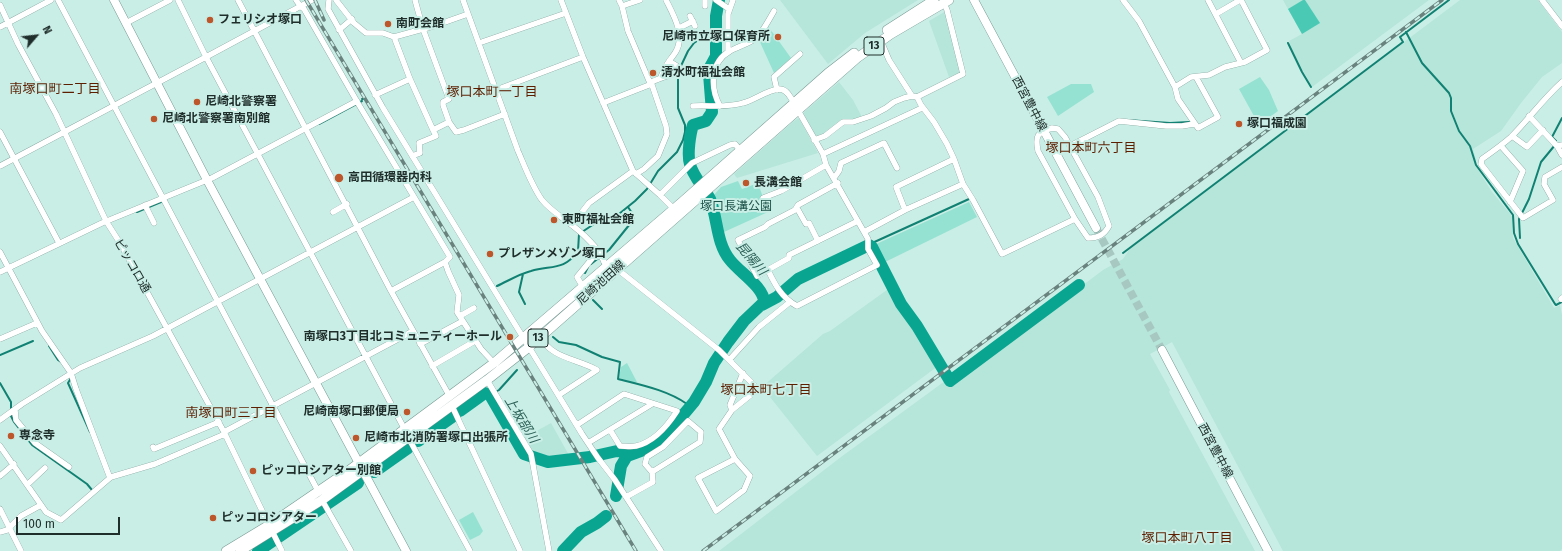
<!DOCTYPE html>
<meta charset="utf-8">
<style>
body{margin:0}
#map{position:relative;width:1562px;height:551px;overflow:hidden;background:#c9eee6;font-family:"Fira Sans",sans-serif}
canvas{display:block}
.north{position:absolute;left:16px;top:16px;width:40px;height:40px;-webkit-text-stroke:3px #c9eee6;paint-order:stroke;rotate:62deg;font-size:11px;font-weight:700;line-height:16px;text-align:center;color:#202e2b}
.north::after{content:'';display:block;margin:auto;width:14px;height:18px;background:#202e2b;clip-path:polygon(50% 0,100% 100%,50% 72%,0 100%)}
.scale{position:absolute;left:16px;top:517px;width:104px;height:18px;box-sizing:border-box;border:2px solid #202e2b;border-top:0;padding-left:5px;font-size:12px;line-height:14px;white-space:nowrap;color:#202e2b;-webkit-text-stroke:3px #c9eee6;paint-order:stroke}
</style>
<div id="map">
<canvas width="1562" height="551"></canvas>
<div class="north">N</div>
<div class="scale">100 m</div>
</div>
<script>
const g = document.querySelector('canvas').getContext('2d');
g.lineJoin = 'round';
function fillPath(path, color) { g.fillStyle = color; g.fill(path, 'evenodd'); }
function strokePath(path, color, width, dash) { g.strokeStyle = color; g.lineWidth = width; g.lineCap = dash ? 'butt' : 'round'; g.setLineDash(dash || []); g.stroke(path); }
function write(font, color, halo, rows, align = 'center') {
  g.font = font + ' "Fira Sans","Noto Sans JP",sans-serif'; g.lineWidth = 4; g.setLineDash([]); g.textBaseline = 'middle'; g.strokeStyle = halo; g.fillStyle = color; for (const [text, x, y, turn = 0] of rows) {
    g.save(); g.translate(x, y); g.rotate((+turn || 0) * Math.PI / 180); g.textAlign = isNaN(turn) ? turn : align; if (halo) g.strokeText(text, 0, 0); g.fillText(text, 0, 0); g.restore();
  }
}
const built = new Path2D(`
 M780,0H918L865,33L828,64Z
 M1283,0H1429L1312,87L1294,55L1289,41L1302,34Z
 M1460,0H1538L1562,32V63L1542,77L1521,103L1501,131L1473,149L1476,160L1475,165L1492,192L1512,216L1513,238L1554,308L1560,305L1562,315V549L1560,551H1283L1172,342L1150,354L1170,390L1169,392L1255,551H719L841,457L945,381L952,384L1103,270L1123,259L1131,247Z
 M946,11L962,72L949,77L929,21Z
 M839,82L853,100L862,117L850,120L815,138L802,114Z
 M799,118L818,153L737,178L734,174L794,121Z
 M891,287L901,306L919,333L938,366L817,456L762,387L823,334L830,331Z
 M551,423L570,457L547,461L533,454L524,438Z`);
const green = new Path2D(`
 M768,26L791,58L774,73L759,40Z
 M1260,77L1269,90L1278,111L1259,125L1239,89Z
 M1071,84H1091L1094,92L1058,116L1047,97Z
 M738,181L742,189L758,183L768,212L724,232L713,196L721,187Z
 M969,202L977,217L883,263L874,245Z
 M627,363L637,382L635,383L619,378L621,367Z
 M473,512L483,531L480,535L470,540L459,520Z`);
const forest = new Path2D(`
 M1303,0H1305L1320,23L1302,34L1288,9Z`);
const stream = new Path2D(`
 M1406,32L1422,63L1449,93L1451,98V111L1459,131L1470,146L1476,165L1513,215L1514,233L1518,244L1555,304L1556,305L1562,302
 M1288,43L1302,72L1311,87
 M362,99H363
 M1127,120L1170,123L1189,122
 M319,124L362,101
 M1556,141L1552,137L1562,118
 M137,212L161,202
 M1520,238L1519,219L1529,199L1541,162L1555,145
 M870,244L969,199
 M1123,253L1403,42L1400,37L1449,0
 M591,264L609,250L634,219V216L628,207
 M585,273L588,267
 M523,274L519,292L525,304
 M497,286C508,281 519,274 531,271C551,265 564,271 578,251L579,234L594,224L609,222L635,201L647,189L658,171L677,152L683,140L685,132V125L678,108V75L680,68L688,51L694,43L716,28
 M593,300L602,309
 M553,337L559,342L576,345L602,357L620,362L618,379C641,385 667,390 687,404
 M49,346L58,360L61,362
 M0,355L33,341
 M71,378L68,383L90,432
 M0,383L11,402V416L14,422L32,445L87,484L92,490H94
 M490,395L499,390L517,370`);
const river = new Path2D(`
 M762,305L777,297L798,279L869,245L872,247L901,304L917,326L950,381L1079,285
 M460,411L485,393L490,395L524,454L548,462L590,457L617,451L636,452
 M418,441L452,417
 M374,472L408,448
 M616,496L621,466L627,456L646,449L663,439L694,402L706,382L714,363L728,342L744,321L764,302C764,287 739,272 730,260C716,243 718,219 710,199C705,189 692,175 690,164C687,155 690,134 693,125L706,121L712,112L709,74L710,67L716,56V16L719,0
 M258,551L358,483
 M563,551L581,532L597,523L606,516`);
const secondaryTunnel = new Path2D(`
 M1096,228L1162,350`);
const street = new Path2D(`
 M58,0L318,491
 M178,0L206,57L405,430
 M238,0L391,291L450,397
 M296,0L301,7L304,9L359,105L450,257L445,262L391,291
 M329,0L328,9L383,108L582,434L598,458L615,480L661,551
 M336,0L354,23L366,33H383L394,37L434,26L468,14
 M415,0L423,29L449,99L443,102V105L449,122L456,132L464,130L505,114
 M463,0L518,151C525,167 532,186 542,200C550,210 563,218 573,226C581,232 590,241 597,249C607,259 597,264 617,269L719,350L758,389L732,410L719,429L735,459L750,476L744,490L716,511L698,478L735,459
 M561,0L583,57L633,171L660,195L675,210
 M619,0L622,6L628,31L650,83
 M705,0V6
 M716,0L729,9
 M1123,0L1139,21L1175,87L1178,99L1198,128L1218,117L1196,77
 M1208,0L1241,63
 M1542,0L1562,26
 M0,5L18,44L56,114L106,221L120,243L224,432L269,525
 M622,6L640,0
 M1216,14L1240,0
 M690,16L695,26
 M126,23L170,0
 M0,27L51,0
 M679,28L693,21
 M339,30L352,19
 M394,37L410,79L433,130
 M881,41L889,60L912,96
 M479,43L566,13
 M728,52V14L733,0
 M669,61L677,66L676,74
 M661,77C665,65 668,63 675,53C686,36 674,16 666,0
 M1562,82C1543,99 1529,119 1511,137C1502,145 1492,152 1482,159L1481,164L1523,218L1553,200L1544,184L1545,177L1562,167
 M1175,87L1191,77L1209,75L1225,67L1245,62L1267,50L1241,0
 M496,90L583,57
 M777,90L774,77L800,54
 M375,95L410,79
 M917,97L963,74L947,10L944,3
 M603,103L649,85L650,83C669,73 692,70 714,71
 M693,106C710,105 727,108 743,103C755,100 767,90 779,89C785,89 788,93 791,98L823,154L826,165L868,239V249L877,265L797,306C782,298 775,285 768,270
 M720,106C710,88 710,62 730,51C738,47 747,44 755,39C761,35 770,18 774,11
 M1529,116L1557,146
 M1052,128L1058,129L1065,137L1098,197L1109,226C1104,235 1098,238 1088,238L1075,219L1038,151C1035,136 1037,132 1052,128Z
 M0,132L59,243
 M1512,136L1527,147L1543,130
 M814,140L825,136L843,122H853L871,116L886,108L894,102L904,98L912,96L917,97L921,105L934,122L947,144L954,159L963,184L973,200L1002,254L1075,219
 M1562,145L1557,146L1562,155
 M1070,146L1119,121L1166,126H1182L1194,124
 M1501,146L1523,171L1510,202
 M823,154L922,108
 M412,156L420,153L419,143L436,136L433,130L449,122
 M0,166L206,57L312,0
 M636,174L644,169L658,156L667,134L666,126L651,82
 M834,178L839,171L841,163L884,143L897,168
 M838,183L798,205L795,210L768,224L765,227L738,240L757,276L789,258V255L858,221
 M660,195L692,163L730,145L735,144L740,150
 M763,198L781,191L826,165
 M145,205L154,223
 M797,208L806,224L809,223L818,241
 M905,210L896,187L954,159
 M333,212L347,204
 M572,225L589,203L633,171
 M864,232L905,210L963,184
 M0,252L42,331L71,373L76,389L110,478
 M445,262L448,271L459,295L457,312L481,349L494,363
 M0,272L102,223L212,178L357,101
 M583,287L577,277L599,250
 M1561,299L1562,298
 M460,316L474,308
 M540,336C550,358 578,359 597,370L559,395
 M0,339L37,323
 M420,344L463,321
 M730,359L759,327L790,302
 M432,366L475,341
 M487,380L531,454L549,551
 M452,406L520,551
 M15,410L16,420L35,443L69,467
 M732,410L730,405L743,373
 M0,420L22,404L80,368L153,336L414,197
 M577,425L624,394L677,411C668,425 654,442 636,446C631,447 625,446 620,446L610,430
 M224,432L413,331
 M408,437L470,551
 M588,443L652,404
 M0,446L46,512L61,520L111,477L155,464L225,434
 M153,447L154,449L219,422
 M0,476L14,464
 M28,484L45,468
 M626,497L653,482L652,472L645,464L647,457L663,447L688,421L701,432L700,442L652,472
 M322,500L351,551
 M0,509L21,551
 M272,531L282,551
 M0,532L7,530L21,516L41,505`);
const secondary = new Path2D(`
 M114,0L207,180L406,551
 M974,0L1096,228
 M1162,350L1268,551`);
const primary = new Path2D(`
 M887,30L934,0
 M226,551L269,525L348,471L494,363L682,202L828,73L854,53
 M240,551L322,500L487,380L529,347L857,58L891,34L949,0`);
const rail = new Path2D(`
 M306,0L636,551
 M315,0L324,20
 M703,551L1442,0`);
const markers = [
 [210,20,4,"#bd572b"],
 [388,24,4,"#bd572b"],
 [778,37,4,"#bd572b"],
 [653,73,4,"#bd572b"],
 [197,102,4,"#bd572b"],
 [154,119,4,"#bd572b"],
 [1239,124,4,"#bd572b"],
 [339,178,5,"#bd572b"],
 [746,183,4,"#bd572b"],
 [554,220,4,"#bd572b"],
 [490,254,4,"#bd572b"],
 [510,337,4,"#bd572b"],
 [407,412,4,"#bd572b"],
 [11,436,4,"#bd572b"],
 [356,438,4,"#bd572b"],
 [253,471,4,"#bd572b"],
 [213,518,4,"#bd572b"]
];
const shields = [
 [874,46,20],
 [538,338,20]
];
const shieldNames = [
 ["13",874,46],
 ["13",538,338]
];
const poiNames = [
 ["フェリシオ塚口",218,20],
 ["南町会館",396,24],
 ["尼崎市立塚口保育所",770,37,"right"],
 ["清水町福祉会館",661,73],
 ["尼崎北警察署",205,102],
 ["尼崎北警察署南別館",162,119],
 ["塚口福成園",1247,124],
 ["高田循環器内科",348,178],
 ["長溝会館",754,183],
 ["東町福祉会館",562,220],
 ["プレザンメゾン塚口",498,254],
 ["南塚口3丁目北コミュニティーホール",502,337,"right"],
 ["尼崎南塚口郵便局",399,412,"right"],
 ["専念寺",19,436],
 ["尼崎市北消防署塚口出張所",364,438],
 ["ピッコロシアター別館",261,471],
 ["ピッコロシアター",221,518]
];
const streetNames = [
 ["西宮豊中線",1029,104,62],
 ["ピッコロ通",132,266,60],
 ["尼崎池田線",601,283,-42],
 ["西宮豊中線",1215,451,62]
];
const parkNames = [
 ["塚口長溝公園",736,207]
];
const neighbourhoodNames = [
 ["南塚口町二丁目",55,89],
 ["塚口本町一丁目",492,92],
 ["塚口本町六丁目",1091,148],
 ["塚口本町七丁目",766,390],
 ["南塚口町三丁目",231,413],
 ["塚口本町八丁目",1187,538]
];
const waterNames = [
 ["昆陽川",751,259,49],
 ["上坂部川",521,420,58]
];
fillPath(built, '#b6e5da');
fillPath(green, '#96e2d2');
fillPath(forest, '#4acab5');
strokePath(stream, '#108172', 2);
strokePath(river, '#09a591', 12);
strokePath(secondaryTunnel, '#a7c8c1', 8, [8, 4]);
strokePath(street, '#769991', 6);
strokePath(secondary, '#769991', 9);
strokePath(primary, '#769991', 10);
strokePath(street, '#fff', 5.5);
strokePath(secondary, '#fff', 8);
strokePath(primary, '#fff', 9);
strokePath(rail, '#6a827d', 3.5);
strokePath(rail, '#c9eee6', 2, [6]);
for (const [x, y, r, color] of markers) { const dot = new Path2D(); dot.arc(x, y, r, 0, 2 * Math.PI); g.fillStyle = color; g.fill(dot); strokePath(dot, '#c9eee6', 1.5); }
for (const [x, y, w] of shields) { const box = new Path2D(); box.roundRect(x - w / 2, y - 9, w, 18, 3); g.fillStyle = '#c9eee6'; g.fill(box); strokePath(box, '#202e2b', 1); }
write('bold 11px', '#202e2b', null, shieldNames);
write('bold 12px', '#202e2b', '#c9eee6', poiNames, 'left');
write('12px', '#202e2b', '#c9eee6', streetNames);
write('12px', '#1a5047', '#c9eee6', parkNames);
write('13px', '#5d1e00', '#c9eee6', neighbourhoodNames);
write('italic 13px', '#2b5f56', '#c9eee6', waterNames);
</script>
